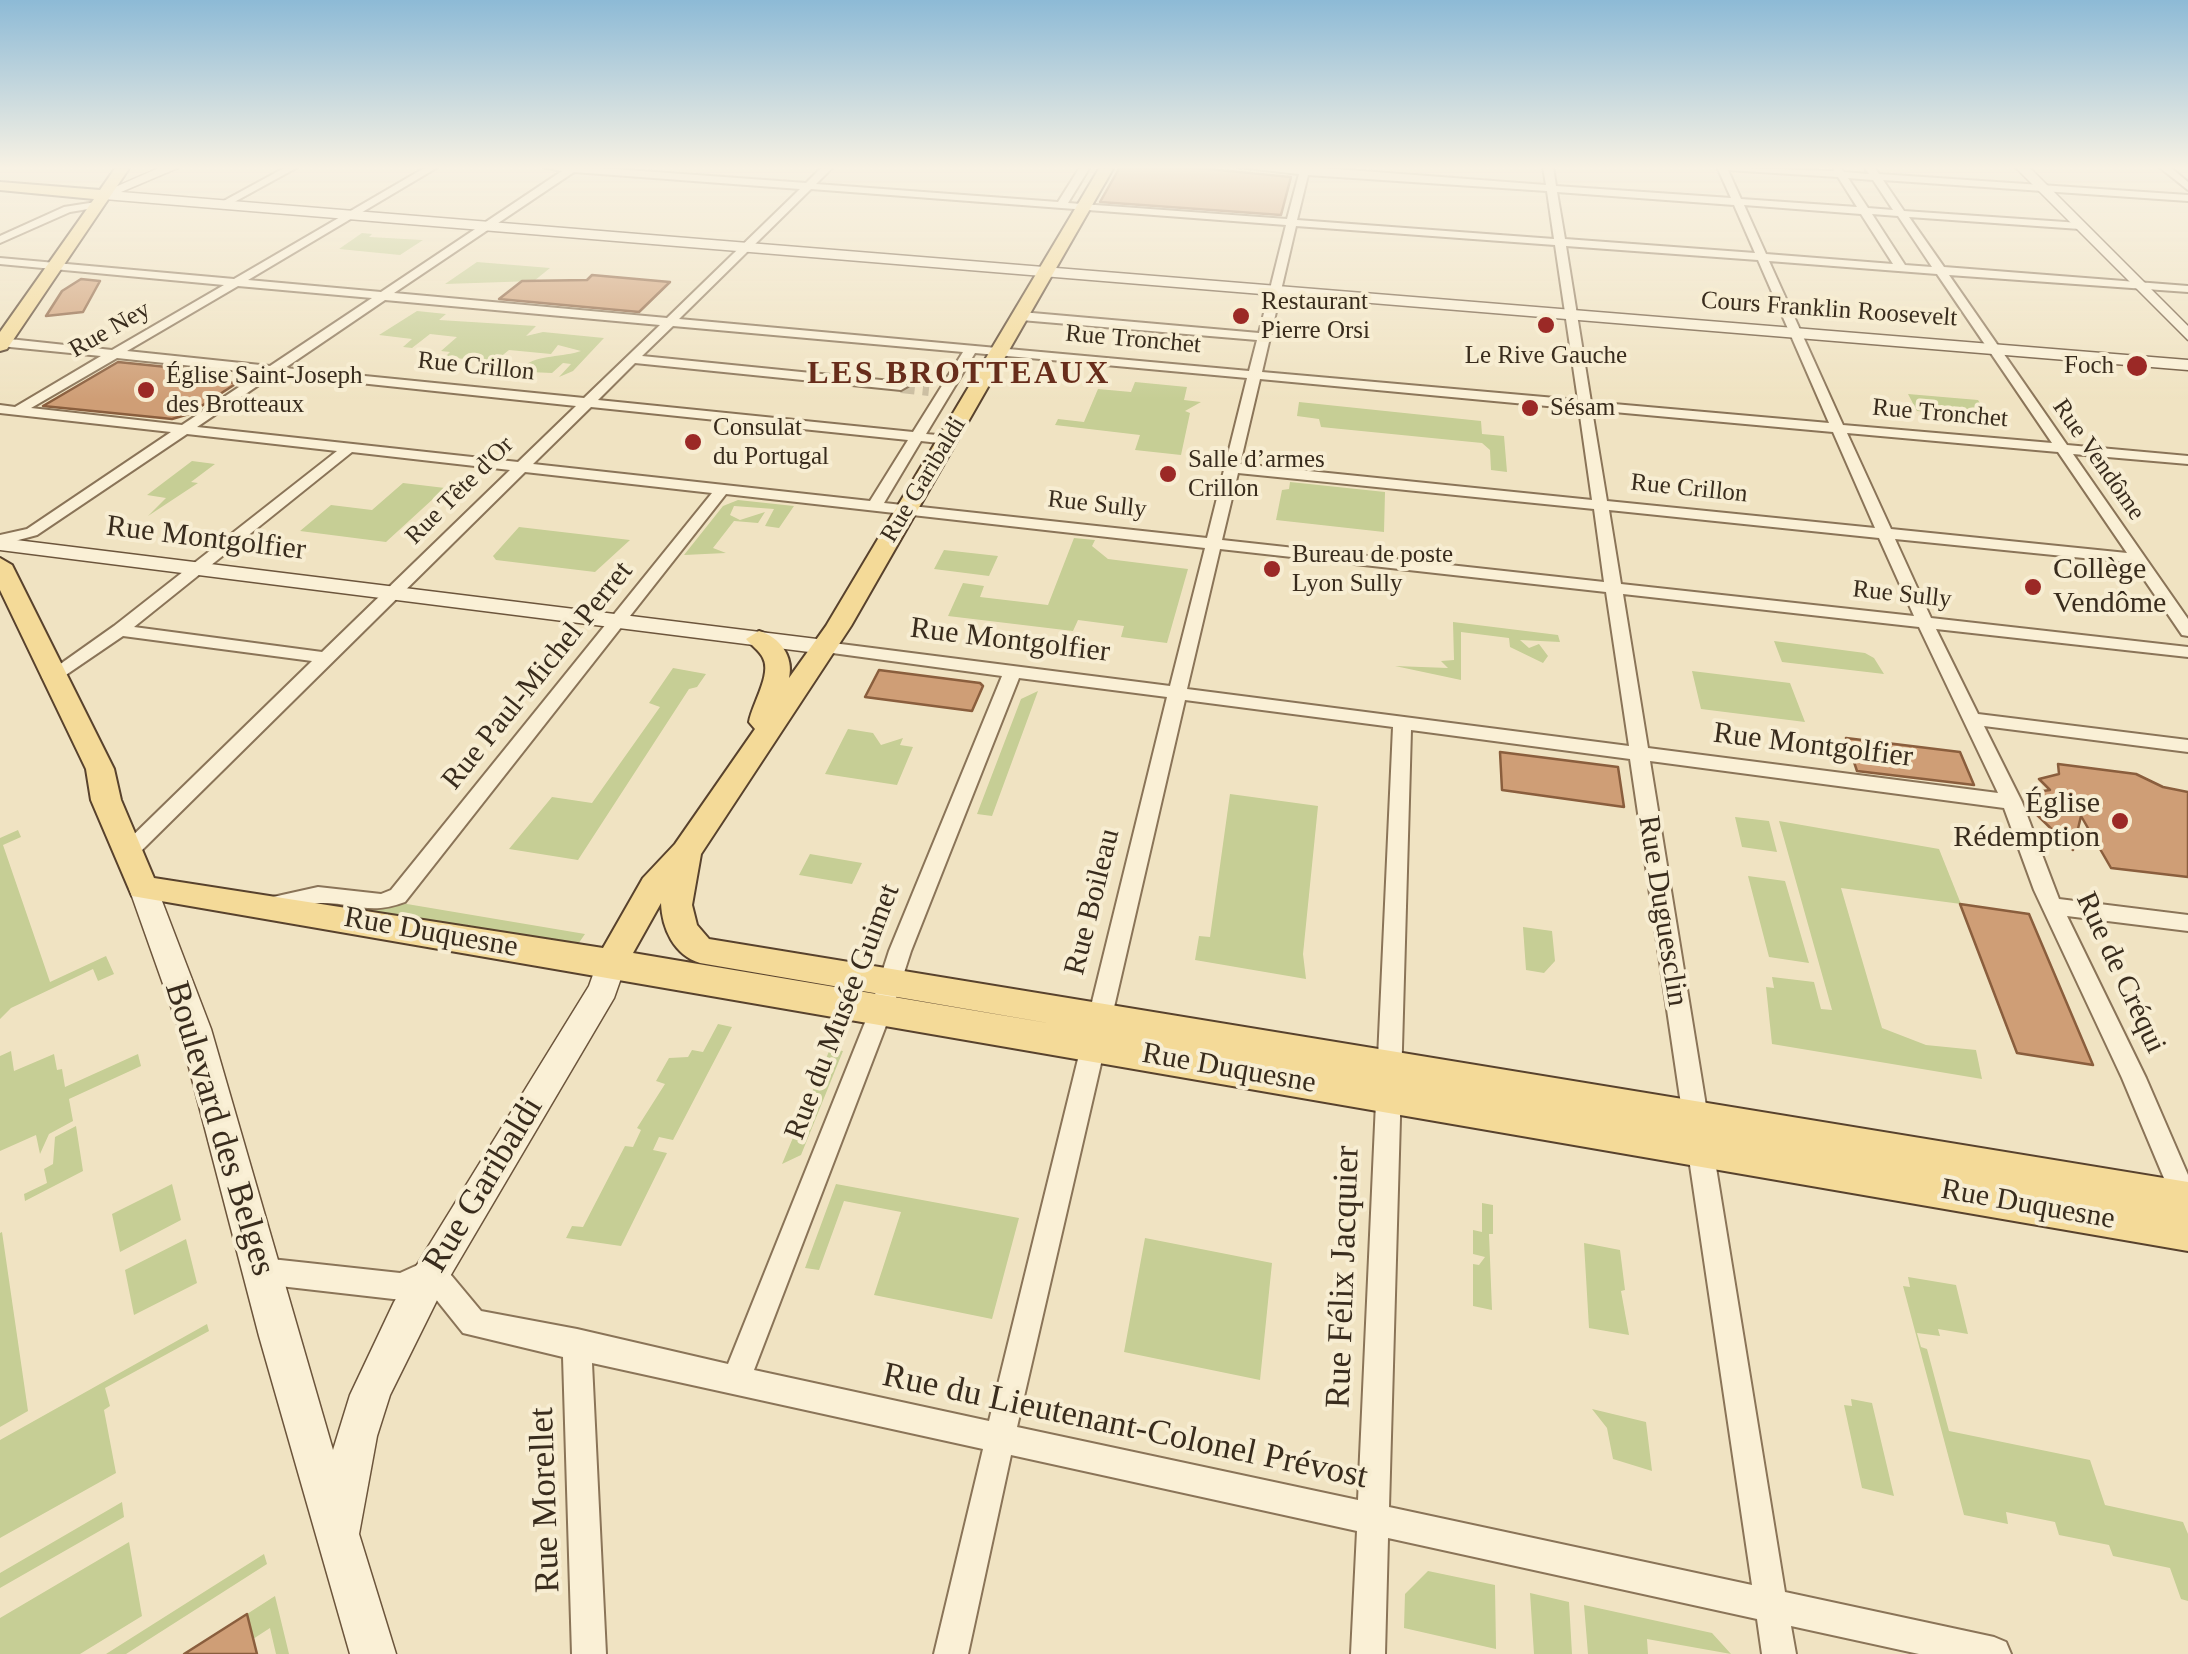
<!DOCTYPE html>
<meta charset="utf-8">
<style>
body{margin:0}
canvas{display:block;background:#f0e3c2}
</style>
<canvas width="2188" height="1654"></canvas>
<script>
const g = document.querySelector('canvas').getContext('2d');
g.lineJoin = 'round';
function fillPath(path, color) { g.fillStyle = color; g.fill(path, 'evenodd'); }
function strokePath(path, color, width, dash) { g.strokeStyle = color; g.lineWidth = width; g.lineCap = dash ? 'butt' : 'round'; g.setLineDash(dash || []); g.stroke(path); }
function write(font, color, halo, rows, align = 'center') {
  g.font = font + ' "Times New Roman",serif'; g.lineWidth = 8; g.setLineDash([]); g.textBaseline = 'middle'; g.strokeStyle = halo; g.fillStyle = color; for (const [text, x, y, turn = 0] of rows) {
    g.save(); g.translate(x, y); g.rotate((+turn || 0) * Math.PI / 180); g.textAlign = isNaN(turn) ? turn : align; if (halo) g.strokeText(text, 0, 0); g.fillText(text, 0, 0); g.restore();
  }
}
const green = new Path2D(`
 M362,233L372,234L369,237L423,240L400,255L339,249Z
 M477,262L550,268L534,281L445,284Z
 M417,311L446,314L439,320L536,326L526,336L543,332L604,338L573,371L559,377L571,364L563,363L552,373L485,370L493,363L524,366C537,355 564,357 581,351L558,345L551,354L509,350L494,362L445,357L450,352L441,351L457,337L430,334L412,348L403,347L412,339L379,335Z
 M1135,382L1187,387L1184,400L1201,402L1185,411L1190,413L1181,455L1135,450L1140,435L1055,425L1058,419L1084,422L1098,389L1131,392Z
 M1908,394L1978,400L1989,418L1917,411Z
 M1299,402L1481,421L1482,434L1504,436L1507,472L1491,470L1490,450L1482,443L1321,427L1319,419L1297,416Z
 M192,461L215,464L191,482L198,483L148,516L166,498L147,495Z
 M1290,482L1385,492L1384,532L1276,520L1282,490L1289,489Z
 M403,483L445,488L386,542L300,531L331,505L372,510Z
 M738,500L794,506L779,528L765,526L774,509L734,506L730,515L740,520L765,512L758,523L734,521L713,548L726,553L684,555L723,506Z
 M519,527L630,540L595,572L496,560L493,556Z
 M1074,538L1095,540L1092,546L1108,559L1188,569L1167,643L1121,637L1124,626L1078,620L1073,631L948,616L963,583L984,586L980,597L1048,605Z
 M944,550L998,556L989,576L934,569Z
 M1453,622L1558,635L1560,642L1520,640L1529,648L1539,644L1548,656L1543,663L1510,647L1509,638L1461,632V680L1395,666L1448,668L1441,661L1454,660Z
 M1774,641L1865,653L1874,658L1884,674L1782,662Z
 M673,668L706,674L697,687L689,689L578,860L509,849L552,797L592,803L660,707L649,703Z
 M1692,671L1790,683L1805,722L1701,709Z
 M1038,691L992,816L977,814L1021,699Z
 M848,729L873,733L881,745L903,738L900,745L913,747L897,785L825,774Z
 M1230,794L1318,806L1303,954L1306,979L1195,960L1199,936L1210,937Z
 M1735,817L1769,821L1777,852L1742,847Z
 M1779,821L1939,849L1961,904L1841,888L1882,1028L1926,1045L1976,1050L1982,1079L1772,1044L1766,987L1774,988L1772,977L1814,982L1821,1009L1832,1010Z
 M18,830L21,837L3,845L50,982L106,956L114,974L98,981L93,969L11,1008L0,1019V838Z
 M810,854L862,863L852,884L799,875Z
 M1748,876L1785,881L1809,963L1769,957Z
 M401,903L585,934L576,947L368,911Z
 M1523,927L1552,931L1555,961L1544,973L1526,970Z
 M718,1024L732,1027L673,1140L659,1137L653,1150L667,1153L621,1246L566,1238L572,1226L583,1227L625,1146L633,1147L641,1130L637,1128L665,1084L656,1081L669,1058L688,1057L692,1050L703,1052Z
 M830,1049L843,1051L801,1155L782,1164Z
 M11,1051L14,1071L54,1054L57,1070L62,1069L65,1087L138,1054L141,1066L69,1099L73,1121L49,1134L40,1154L36,1135L0,1151V1056Z
 M76,1126L83,1171L25,1201L24,1194L47,1183L44,1169L53,1164L55,1137Z
 M172,1184L181,1220L120,1252L112,1214Z
 M836,1184L1019,1218L992,1319L874,1295L901,1212L844,1201L819,1270L805,1268Z
 M1482,1203L1493,1205V1234H1489L1492,1310L1473,1306V1264L1479,1265L1485,1257L1473,1254V1230L1482,1232Z
 M2,1232L28,1411L0,1427V1233Z
 M1145,1238L1272,1263L1260,1380L1124,1352Z
 M186,1239L197,1283L134,1315L125,1270Z
 M1584,1243L1620,1250L1625,1290L1621,1291L1629,1335L1589,1328Z
 M1908,1277L1956,1285L1968,1334L1938,1329L1940,1336L1917,1333L1921,1347L1927,1349L1949,1431L2090,1460L2105,1505L2183,1522L2188,1534V1601L2181,1599L2170,1568L2113,1556L2109,1545L2059,1535L2055,1522L2006,1512L2008,1524L1964,1515L1903,1286L1910,1287Z
 M207,1324L209,1331L105,1388L110,1406L104,1410L116,1473L0,1538V1440Z
 M1851,1399L1872,1403L1894,1496L1862,1488L1844,1405L1852,1406Z
 M1592,1409L1646,1422L1652,1471L1613,1459L1607,1428Z
 M122,1502L124,1517L0,1588V1573Z
 M129,1542L142,1616L80,1654H0V1618Z
 M264,1554L267,1564L126,1654H106Z
 M1428,1571L1495,1585L1496,1649L1404,1628L1405,1594Z
 M1530,1593L1569,1602L1572,1654H1534Z
 M275,1596L289,1654H276L270,1628L253,1639L247,1614Z
 M1584,1605L1712,1633L1731,1654L1647,1639L1648,1654H1588Z`);
const building = new Path2D(`
 M1120,167H1188L1291,177L1281,215L1100,202Z
 M592,275L670,282L639,312L499,299L522,281L587,280Z
 M81,279L100,281L83,312L46,316L62,291Z
 M118,362L226,373L213,381L237,383L189,414L172,419L43,406Z
 M879,670L980,683L983,686L972,711L865,697Z
 M1846,738L1960,752L1974,785L1857,771Z
 M1500,752L1618,767L1624,807L1502,790Z
 M2058,764L2136,774L2163,787L2188,792V877L2111,868L2081,816L2073,850L2032,810L2043,808L2033,797L2040,796L2036,792L2050,790L2039,779L2059,774Z
 M1960,904L2029,914L2093,1065L2017,1053Z
 M247,1614L257,1654H184Z`);
const minorTunnel = new Path2D(`
 M901,386L929,389`);
const minor = new Path2D(`
 M286,167H298L227,206L218,204Z
 M426,167H438L248,280L381,292L562,171L543,167H587L806,183L822,167H833L816,184L1058,202L1080,167H1090L1068,203L1287,219L1299,174L1237,167H1310L1546,185L1543,167H1553L1556,186L1731,198L1717,167L1834,171V167H1840L1844,172L1869,174L1864,167H1874L1879,174L2188,195V201L1883,180L1904,211L2080,223L2085,226L2080,229L1909,217L1944,267L2188,286V292L1949,275L2067,445L2188,456V464L2073,454L2188,619V636L2182,635L2133,563L1895,539L1931,618L2188,647V657L1936,629L1978,714L2188,740V752L1984,726L2022,802L2059,899L2188,915V931L2067,916L2146,1078L2188,1175V1217L2179,1214L2122,1078L2034,890L2004,808L1650,761L1785,1592L1994,1637L2006,1642L2011,1654H1919L1791,1626L1796,1654H1762L1757,1619L1388,1538L1385,1654H1351L1357,1531L1011,1455L968,1654H934L983,1449L592,1363L606,1654H572L563,1357L463,1333L427,1288L402,1300L262,1284L252,1280L248,1271L252,1262L262,1258L400,1273L431,1259L441,1263L481,1311L577,1329L728,1364L870,1010L889,951L1002,676L825,652L816,647L825,642L1170,686L1205,548L726,494L405,902C368,916 355,902 319,903C301,904 282,916 264,911L261,905L264,899L318,887L381,894L391,890L712,493L525,472L135,857H121L118,852L121,847L312,661L123,636L57,681H45L42,677L114,626L337,451L187,434L37,535L0,545V535L27,529L171,432L0,413V405L15,407L101,356L0,346V338L112,350L224,285L0,264V258L234,279ZM1728,170L1838,177L1857,207L1741,199ZM574,172L800,189L667,318L394,293ZM1308,175L1547,191L1554,239L1297,220ZM1848,178L1873,180L1893,210L1868,208ZM811,189L1286,225L1259,333L1021,312L1015,316L1021,320L1257,340L1249,371L679,319ZM1557,192L1734,205L1755,253L1565,239ZM1744,205L1861,214L1893,264L1766,254ZM1872,214L1898,216L1932,267L1905,265ZM1296,226L1555,245L1578,400L1262,372ZM1566,246L1758,260L1829,423L1591,402ZM1769,261L1937,274L2052,443L1843,425ZM238,286L372,298L270,366L127,351ZM385,300L660,325L584,398L285,368ZM673,326L963,352L913,432L598,400L635,363L901,390L908,386L901,382L642,356ZM975,353L1247,378L1207,538L884,503L921,441L948,444L955,440L948,436L926,434ZM117,358L260,373L182,425L31,408ZM275,374L576,406L518,462L197,427ZM1260,379L1579,409L1592,500L1240,464ZM591,407L908,440L870,501L533,464ZM1592,410L1833,432L1875,528L1607,501ZM1847,433L2058,452L2127,553L1891,529ZM352,452L510,470L322,652L134,627ZM1238,473L1594,509L1604,582L1222,540ZM1609,510L1879,538L1914,616L1621,584ZM1220,549L1606,592L1629,746L1187,689ZM1623,594L1919,627L1998,793L1648,748ZM1019,678L1167,697L989,1421L754,1370L892,1010L911,951ZM1185,700L1393,727L1358,1500L1017,1427ZM1411,730L1630,759L1752,1585L1389,1507Z
 M2159,167H2170L2188,182V190Z
 M96,202L100,207L70,212L0,243V236L64,207Z`);
const secondary = new Path2D(`
 M161,167H180L121,192L2188,360V370L104,199L97,195Z
 M2015,167H2029L2188,326V340Z
 M0,538L825,640L837,647L825,654L0,550Z
 M143,877L153,880L157,888L211,1029L333,1450L350,1395L394,1302L589,986L600,955L611,952L622,955L626,964L614,998L442,1290L390,1395L377,1436L359,1534L396,1654H350L259,1336L179,1029L129,888L133,880Z`);
const primary = new Path2D(`
 M116,167H130L7,349L0,351V332L94,199L0,190V182L100,190Z
 M1100,167H1114L851,626L701,854L692,905L697,925L709,939L2188,1182V1251L132,896L91,800L86,769L0,590V558L12,565L114,769L121,800L154,878L603,948L643,878L675,844L755,729L749,722C752,704 772,674 763,658C760,651 751,645 746,639L759,631C780,637 794,657 789,678L826,626ZM661,903C662,929 674,955 700,963L1054,1024L633,953Z`);
const markers = [
 [1241,316,10,"#9b2926"],
 [1546,325,10,"#9b2926"],
 [2137,366,12,"#9b2926"],
 [146,390,10,"#9b2926"],
 [1530,408,10,"#9b2926"],
 [693,442,10,"#9b2926"],
 [1168,474,10,"#9b2926"],
 [1272,569,10,"#9b2926"],
 [2033,587,10,"#9b2926"],
 [2120,821,10,"#9b2926"]
];
const farPoinames = [
 ["Restaurant",1261,302],
 ["Pierre Orsi",1261,331],
 ["Le Rive Gauche",1546,356,"center"],
 ["Foch",2114,366,"right"],
 ["Église Saint-Joseph",166,376],
 ["des Brotteaux",166,405],
 ["Sésam",1550,408],
 ["Consulat",713,428],
 ["du Portugal",713,457],
 ["Salle d’armes",1188,460],
 ["Crillon",1188,489],
 ["Bureau de poste",1292,555],
 ["Lyon Sully",1292,584]
];
const farStreetnames = [
 ["Cours Franklin Roosevelt",1829,310,4],
 ["Rue Ney",110,330,-30],
 ["Rue Tronchet",1133,340,5],
 ["Rue Crillon",476,367,6],
 ["Rue Tronchet",1940,414,5],
 ["Rue Vendôme",2098,460,55],
 ["Rue Garibaldi",924,480,-59],
 ["Rue Crillon",1689,489,6],
 ["Rue Tête d'Or",460,491,-45],
 ["Rue Sully",1097,505,6],
 ["Rue Sully",1902,595,6]
];
const streetNames = [
 ["Rue Montgolfier",206,539,7],
 ["Rue Montgolfier",1010,641,7],
 ["Rue Paul-Michel Perret",538,676,-51],
 ["Rue Montgolfier",1813,746,7],
 ["Rue Boileau",1093,902,-76],
 ["Rue Duguesclin",1662,911,81],
 ["Rue Duquesne",431,933,10],
 ["Rue de Créqui",2120,973,65],
 ["Rue du Musée Guimet",843,1012,-69],
 ["Rue Duquesne",1229,1069,10],
 ["Rue Duquesne",2028,1205,10]
];
const poiNames = [
 ["Collège",2053,570],
 ["Vendôme",2053,604],
 ["Église",2100,804,"right"],
 ["Rédemption",2100,838,"right"]
];
const farDistrictnames = [
 ["LES BROTTEAUX",959,375]
];
const nearStreetnames = [
 ["Boulevard des Belges",219,1129,73],
 ["Rue Garibaldi",484,1185,-59],
 ["Rue Félix Jacquier",1344,1277,-88],
 ["Rue du Lieutenant-Colonel Prévost",1125,1427,12],
 ["Rue Morellet",546,1500,-92]
];
fillPath(green, '#c6ce95');
fillPath(building, '#cf9e76');
strokePath(building, '#8a5e3d', 2.5);
strokePath(minorTunnel, '#cbbea1', 14, [14, 8]);
strokePath(minor, '#8a7458', 4);
strokePath(secondary, '#6c553c', 3);
strokePath(primary, '#58422d', 4);
fillPath(minor, '#faf0d6');
fillPath(secondary, '#faf0d6');
fillPath(primary, '#f4da98');
const sky = g.createLinearGradient(0, 0, 0, 399);
sky.addColorStop(0, '#8dbad6');
sky.addColorStop(0.42, '#f8f2e4');
sky.addColorStop(1, '#f8f2e400');
g.fillStyle = sky;
g.fillRect(0, 0, 2188, 399);
for (const [x, y, r, color] of markers) { const dot = new Path2D(); dot.arc(x, y, r, 0, 2 * Math.PI); g.fillStyle = color; g.fill(dot); strokePath(dot, '#f7edd2', 4); }
write('25px', '#392c1d', '#f7edd2', farPoinames, 'left');
write('25px', '#392c1d', '#f7edd2', farStreetnames);
write('30px', '#392c1d', '#f7edd2', streetNames);
write('30px', '#392c1d', '#f7edd2', poiNames, 'left');
g.letterSpacing = '2.5px';
write('bold 32px', '#682d1b', '#f7edd2', farDistrictnames);
g.letterSpacing = '0px';
write('35px', '#392c1d', '#f7edd2', nearStreetnames);
</script>
